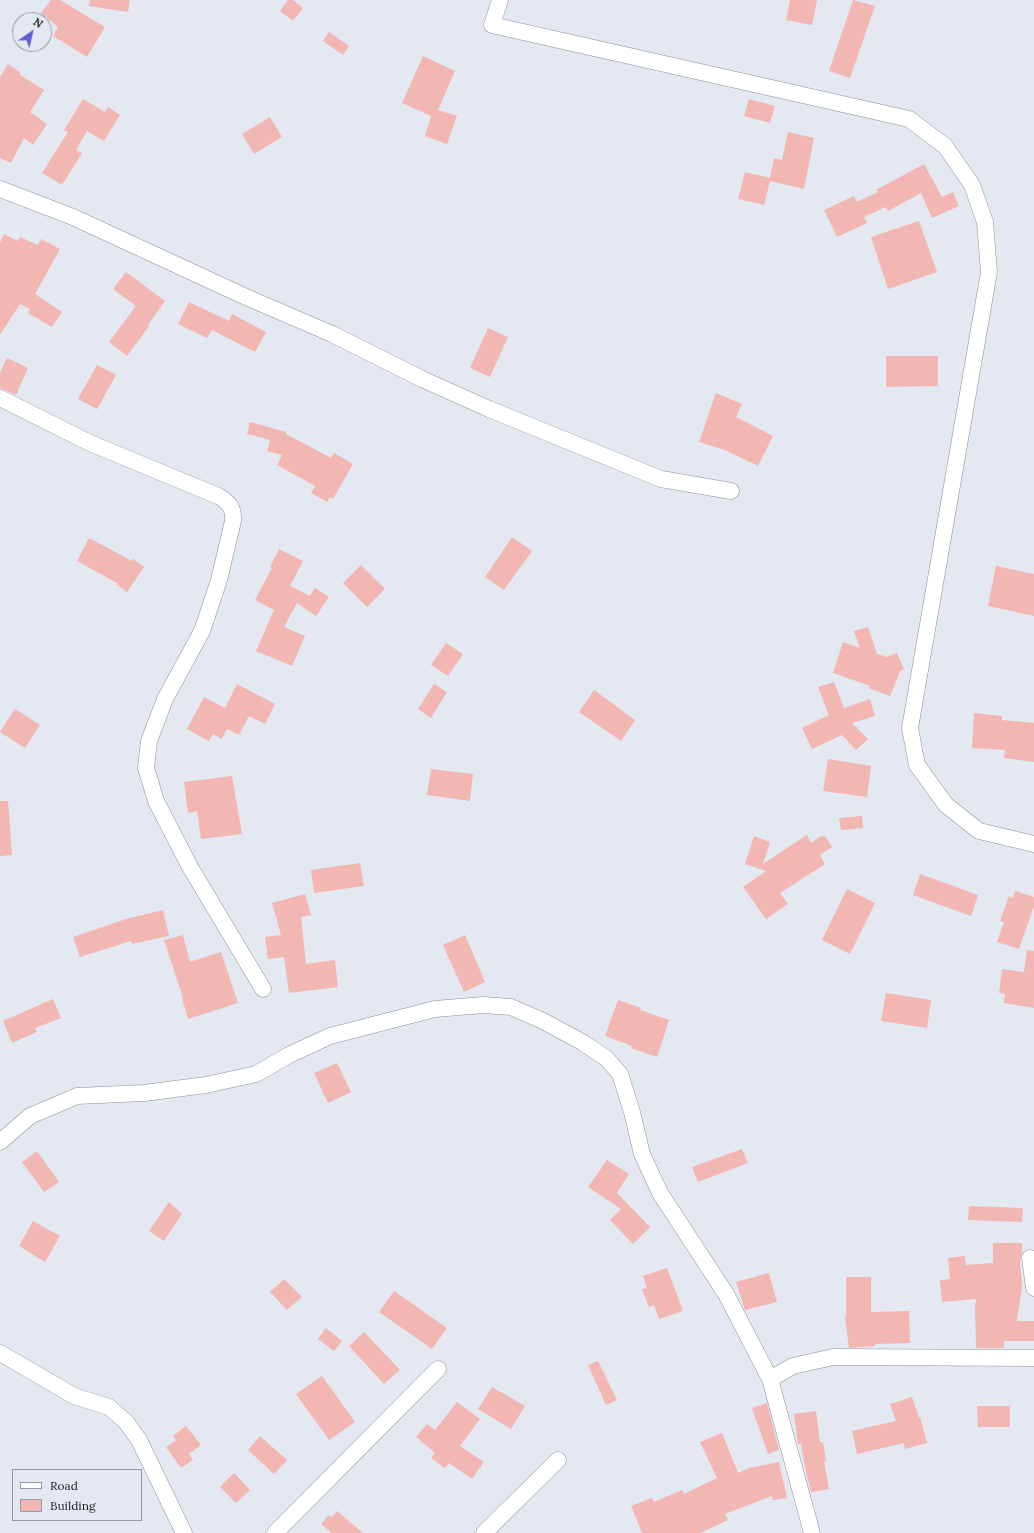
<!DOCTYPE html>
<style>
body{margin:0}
#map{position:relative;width:1034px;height:1533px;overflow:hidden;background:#e4e8f0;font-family:Lora,serif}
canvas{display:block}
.legend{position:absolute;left:12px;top:1469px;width:130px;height:52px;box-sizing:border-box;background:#e4e8f0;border:1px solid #96999f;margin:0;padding:5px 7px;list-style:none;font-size:12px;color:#222326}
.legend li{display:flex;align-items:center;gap:8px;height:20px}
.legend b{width:20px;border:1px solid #96999f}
.north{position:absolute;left:12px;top:12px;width:40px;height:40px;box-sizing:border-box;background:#e4e8f0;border:1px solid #96999f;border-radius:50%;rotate:34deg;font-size:11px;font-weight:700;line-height:16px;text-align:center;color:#222326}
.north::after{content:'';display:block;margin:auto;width:14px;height:18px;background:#615fd8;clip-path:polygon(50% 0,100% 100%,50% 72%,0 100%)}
</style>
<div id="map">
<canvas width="1034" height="1533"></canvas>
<ul class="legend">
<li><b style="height:5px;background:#fff"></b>Road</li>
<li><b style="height:11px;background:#f2b6b3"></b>Building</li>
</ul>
<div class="north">N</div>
</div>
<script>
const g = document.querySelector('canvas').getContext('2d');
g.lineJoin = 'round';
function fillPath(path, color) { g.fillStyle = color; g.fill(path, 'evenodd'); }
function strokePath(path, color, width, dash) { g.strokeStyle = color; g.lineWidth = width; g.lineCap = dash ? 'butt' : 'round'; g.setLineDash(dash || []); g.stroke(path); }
const building = new Path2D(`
 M51,0H60L105,27L87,57L53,36L58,27L41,13Z
 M90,0H130L128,12L89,6Z
 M288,0H293L303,8L293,21L280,11Z
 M790,0H817L812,25L786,20Z
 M853,0L875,6L850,78L829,71Z
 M329,32L349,46L343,55L323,41Z
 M423,56L455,71L438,110L457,116L447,144L425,136L431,116L402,103Z
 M8,64L20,72V75L44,90L30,112L47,124L33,145L24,138L11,163L0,158V77Z
 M83,99L105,112L108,107L120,115L104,141L87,131L76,150L82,153L62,185L42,173L68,132L64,130Z
 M749,99L775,106L770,123L744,116Z
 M270,117L282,137L254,154L242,134Z
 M788,132L814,138L804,189L770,181L764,205L738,199L745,172L770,178L774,158L782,160Z
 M924,164L942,197L953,192L959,206L932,218L921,193L888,211L886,207L864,217L867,223L837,237L824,210L854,196L857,202L878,192L876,190Z
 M919,221L937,272L888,289L871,237Z
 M4,234L18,241L20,237L38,245L41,239L60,249L35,294L62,312L52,327L28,313L30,309L20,304L0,335V243Z
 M126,272L165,301L148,325L149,326L127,356L109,342L136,306L113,289Z
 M189,302L229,321L232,314L266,332L255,352L212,330L207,338L178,324Z
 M488,328L508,337L490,377L470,368Z
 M886,356H938V386L886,387Z
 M7,358L28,368L16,395L0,388V373Z
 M97,365L116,375L97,409L78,399Z
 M716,393L742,404L736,417L773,436L758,466L725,450L699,442Z
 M250,422L286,432V434L331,458L334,453L353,464L333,499L330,497L327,502L311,493L315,486L277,465L282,455L267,451L270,440L247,434Z
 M512,537L532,551L504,590L485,577Z
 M89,538L132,561L133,559L144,567L127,592L116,584L117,583L77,561Z
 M279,549L303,561L290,586L310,596L315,588L329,597L316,616L297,603L284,627L305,636L292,666L256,651L274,610L255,600L272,568L270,567Z
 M361,565L385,589L367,607L343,583Z
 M996,566L1034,574V616L988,606Z
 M868,627L877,654L887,657L897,653L904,669L900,671L890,696L869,688L870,686L833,673L843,642L860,648L854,631Z
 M446,643L463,654L448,676L431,665Z
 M834,682L844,708L870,699L875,716L852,723L868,739L856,750L842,735L812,749L802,728L829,715L818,687Z
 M237,684L275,704L265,724L249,716L239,735L227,729L222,739L213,734L209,741L187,729L204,697L225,708Z
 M434,684L447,692L431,718L418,709Z
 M594,690L635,720L621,741L579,712Z
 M15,709L40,725L25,748L0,732Z
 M974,713L1002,716V720L1034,723V762L1004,758L1005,750L972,748Z
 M828,759L871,766L867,797L823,791Z
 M431,769L473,774L470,801L427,795Z
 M232,776L242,834L201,839L197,811L188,813L184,782Z
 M0,801H8L12,855L0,856Z
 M862,816L863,828L841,830L839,818Z
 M807,835L811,843L821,836H825L832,847L820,855L825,864L780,893L788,904L766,919L743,887L766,871L745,864L754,836L770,842L763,864Z
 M360,863L364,886L314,893L311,870Z
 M920,874L978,895L971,916L913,895Z
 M847,889L875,903L850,954L822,940Z
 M1015,891L1034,897V906L1019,949L997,942L1004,922L1000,921L1009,896L1013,898Z
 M305,894L311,915L301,917L306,964L335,960L338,987L289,993L284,957L268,959L265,937L281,935L272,903Z
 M163,910L169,936L132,944L131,941L80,957L73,937L126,919Z
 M183,935L190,962L221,952L238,1003L188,1019L182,998H183L164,940Z
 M465,935L485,982L464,992L443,945Z
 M1027,950L1034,951V1008L1004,1003L1005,994L999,993L1002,969L1024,972Z
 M886,993L931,1000L927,1028L881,1021Z
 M53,999L61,1018L35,1028L37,1032L12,1043L3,1021Z
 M618,1000L641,1008L640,1010L669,1020L657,1057L631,1048L632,1046L605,1036Z
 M337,1063L351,1092L328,1103L314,1073Z
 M742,1149L748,1163L698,1182L692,1167Z
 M37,1151L59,1182L44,1192L22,1162Z
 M607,1160L629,1174L617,1193L650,1227L633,1244L610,1220L621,1209L588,1187Z
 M169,1202L182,1214L164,1241L149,1231Z
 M969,1206L1023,1208L1022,1222L968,1220Z
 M33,1221L60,1236L45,1262L19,1246Z
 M993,1243H1022V1253L1020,1261L1022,1286L1017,1321H1034V1341H1004V1348H976L975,1309L976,1299L942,1302L940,1280L950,1279L948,1258L965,1256L966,1265L993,1263Z
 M667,1268L683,1311L659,1319L654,1305L649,1307L642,1289L647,1288L643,1276Z
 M769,1273L777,1302L745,1310L736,1282Z
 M846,1277H871V1312L909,1311L910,1343L875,1344V1346L849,1348L845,1317H846Z
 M284,1279L302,1297L287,1310L270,1292Z
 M394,1291L447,1328L432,1349L379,1312Z
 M326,1328L342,1341L334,1351L318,1339Z
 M364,1332L400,1370L384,1384L349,1346Z
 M598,1361L617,1400L606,1405L588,1365Z
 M322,1376L355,1422L329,1440L296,1394Z
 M492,1387L525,1406L511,1429L478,1409Z
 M912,1397L919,1418L920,1417L927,1443L905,1449L904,1443L857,1454L852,1431L896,1421L890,1404Z
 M457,1402L480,1419L460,1446L484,1462L472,1479L449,1463L445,1468L431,1458L435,1453L416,1437L427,1424L435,1430Z
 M767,1403L779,1450L768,1454L752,1408Z
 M977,1406H1010V1427H978Z
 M816,1411L820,1442H823L826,1461H824L829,1489L811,1492L804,1463L801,1443L798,1444L794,1414Z
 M186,1426L201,1445L189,1454L193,1460L181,1468L166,1447L176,1440L173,1436Z
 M722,1433L738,1473L749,1468L779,1462L787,1498L773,1500L772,1496L725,1514L728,1520L700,1533H642L631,1506L652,1498L654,1502L682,1490L684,1494L717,1478L700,1442Z
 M260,1436L287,1460L274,1474L248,1450Z
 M234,1473L250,1490L236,1503L220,1487Z
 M337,1511L363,1533H332L321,1524L329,1515L332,1517Z`);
const street = new Path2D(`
 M500,0L492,25L909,119L945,146L972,185L985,222L989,272L910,728L917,765L946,805L979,831L1034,844
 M0,189L73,217L246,297L332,334L422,379L489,409L661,479L731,491
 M0,398L90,443L218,496C229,502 234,508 233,521L219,580L202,631L165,699L149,741L146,768L156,801L190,867L263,989
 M0,1142L30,1116L77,1096L144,1093L206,1085L256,1074L289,1055L330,1036L435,1009L483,1005L511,1007L543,1021L582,1042L606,1058L620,1074L632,1112L642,1154L660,1193L726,1294L770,1379L812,1533
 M1030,1258L1034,1288
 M0,1353L74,1396L109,1407L126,1422L139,1440L184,1533
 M770,1379L793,1366L833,1357L1034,1358
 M275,1533L438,1369
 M484,1533L558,1460`);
fillPath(building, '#f2b6b3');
strokePath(street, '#8d9097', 17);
strokePath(street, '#fff', 16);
</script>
